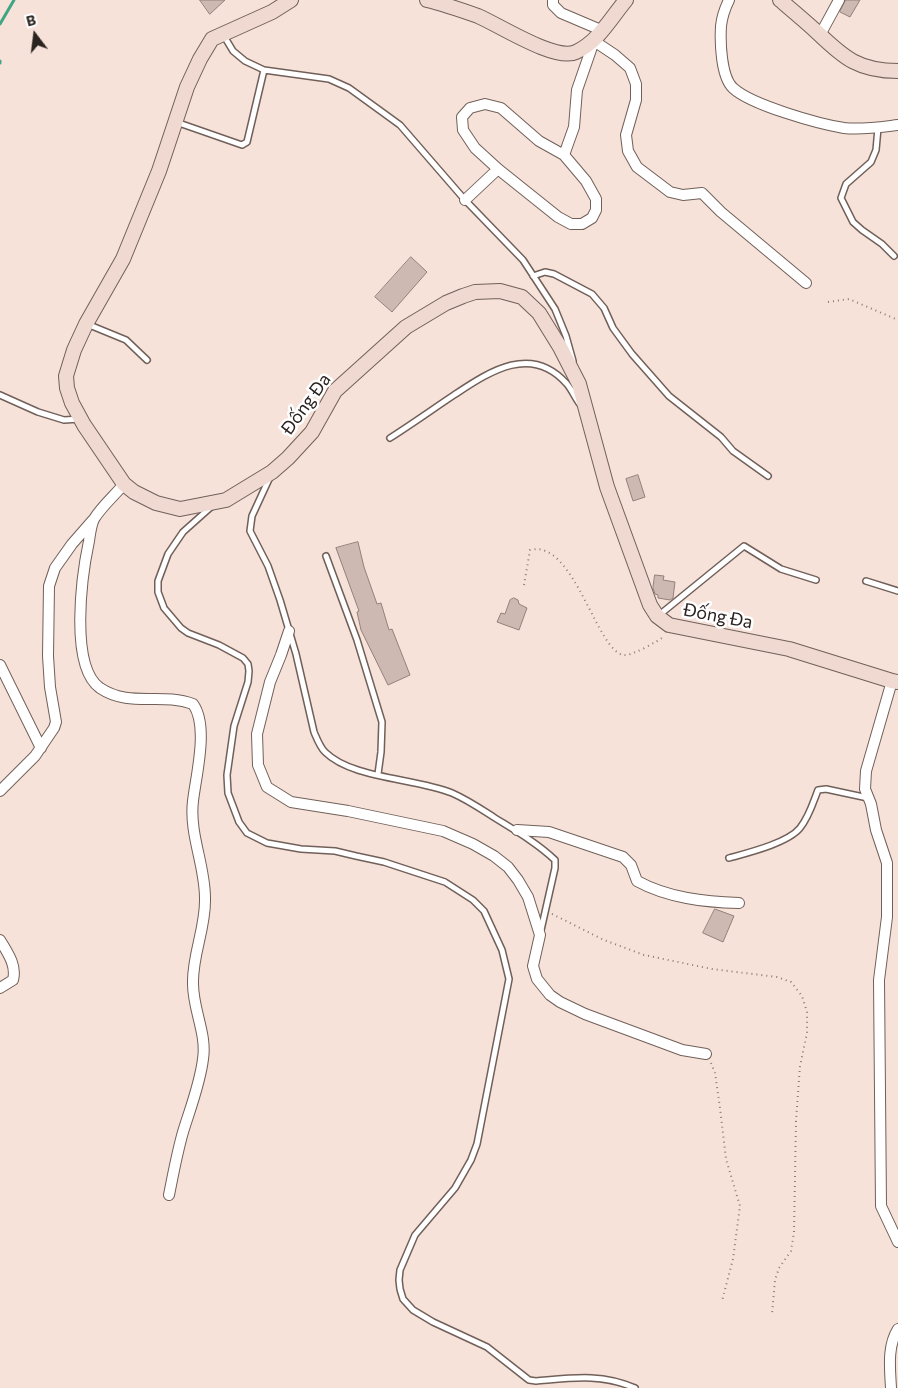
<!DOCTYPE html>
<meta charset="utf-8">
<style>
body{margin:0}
#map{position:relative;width:898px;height:1388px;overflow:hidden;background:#f6e2d9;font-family:Commissioner,sans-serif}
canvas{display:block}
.north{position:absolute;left:10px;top:10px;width:50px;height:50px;-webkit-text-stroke:4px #fff;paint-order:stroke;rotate:345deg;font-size:14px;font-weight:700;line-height:20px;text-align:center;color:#2b2320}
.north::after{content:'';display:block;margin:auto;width:18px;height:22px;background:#2b2320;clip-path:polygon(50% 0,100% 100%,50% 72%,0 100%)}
</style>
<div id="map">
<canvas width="898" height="1388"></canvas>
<div class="north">B</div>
</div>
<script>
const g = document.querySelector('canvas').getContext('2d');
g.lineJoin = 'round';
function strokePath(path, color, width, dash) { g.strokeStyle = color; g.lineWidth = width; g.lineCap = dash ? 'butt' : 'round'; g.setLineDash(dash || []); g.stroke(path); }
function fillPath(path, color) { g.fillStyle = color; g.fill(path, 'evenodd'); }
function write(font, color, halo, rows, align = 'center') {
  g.font = font + ' Commissioner,sans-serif'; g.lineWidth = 5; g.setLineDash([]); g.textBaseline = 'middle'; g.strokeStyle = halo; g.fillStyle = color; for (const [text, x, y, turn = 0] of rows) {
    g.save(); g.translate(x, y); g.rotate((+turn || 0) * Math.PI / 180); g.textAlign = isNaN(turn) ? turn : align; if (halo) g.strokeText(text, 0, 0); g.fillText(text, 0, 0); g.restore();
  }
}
const stream = new Path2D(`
 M0,24L14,0
 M0,61V63`);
const building = new Path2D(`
 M200,0H225L210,14Z
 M846,0H860L850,17L840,12Z
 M411,257L427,272L392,312L375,297Z
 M638,475L645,497L633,501L626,479Z
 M358,542L364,567L377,604L381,603L389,630L392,629L410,675L388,685L361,630L357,612L359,611L336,548Z
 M655,575L664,576L663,580L675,582L673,598L670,600L658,598V595L655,594L653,588Z
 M514,598L518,600L519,604L527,608L519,630L497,622L501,613L505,614L510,600Z
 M715,909L734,916L723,942L703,933Z`);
const path = new Path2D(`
 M828,302L849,299L898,320
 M524,585L530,550C574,538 597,653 624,655C632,656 658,641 665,636
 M552,914L604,940L644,955L712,969L777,977L791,982L802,996L807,1012V1033L800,1066L796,1121L794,1232L791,1251L779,1268L775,1280L772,1314
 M711,1063L715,1073L720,1108L726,1159L740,1206L733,1259L722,1301`);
const lane = new Path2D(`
 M224,36L233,51L245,61L264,70L329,79L349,88L400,125L465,200L523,260L555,309L566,336L573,361
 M176,122L242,145L247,142L264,70
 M878,128L876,150L871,162L846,184L841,198L853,222L862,230L882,244L894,256
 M533,276L545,272L554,274L592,294L604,308L613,328L632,354L669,396L721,437L733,451L768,476
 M87,324L126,340L147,360
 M0,395L38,412L64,420L80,419
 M390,438C412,424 433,409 454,395C489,372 531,343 567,384C571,389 575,397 579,403
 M270,477L252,516L250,531L268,566L280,600L296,654L314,732C317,739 320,747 325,752C352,779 416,778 452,793C468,800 481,809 495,818C516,831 537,843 555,860V868L541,930
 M211,507L183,532L168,554L158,581V592L164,608L181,628L188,633L219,645L243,658L248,664L249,671L248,682L234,726L227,775L228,793L239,822L247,833L267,843L301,849L335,851L356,856L384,862L445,882L473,900L484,911L502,950L509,979L477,1144L471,1160L455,1188L415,1235L400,1270L399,1280L400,1289L403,1299L413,1310L433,1322L487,1347L529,1380L536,1381C571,1378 601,1373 635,1388
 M326,556L357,640L382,722L381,752L378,774
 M866,581L898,591
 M658,616L744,546L781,569L816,580
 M729,858C747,853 788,843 800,828C809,817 813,803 818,790L826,789L868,798`);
const street = new Path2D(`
 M553,0V5L561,13L601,30
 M729,0C725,8 722,17 721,26C720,42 721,77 733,88C751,105 819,124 844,128C862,130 881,127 898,125
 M820,35L839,0
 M485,104L501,108L539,141L564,155L586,181L596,199V210L592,218L582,224H571L558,217L498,169L475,148L463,130L462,117L470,108Z
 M564,155L574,127L577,90L594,41L615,55L630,68L636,84V100L626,135L628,151L637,167L670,192L683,195L702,193L721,212L806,283
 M465,200L498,169
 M124,484C115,495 102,506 94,519C91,525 90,534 89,541C82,574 69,666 100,688C130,708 161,692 193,704C209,726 196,775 193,801C189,834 205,865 205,898C206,928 192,955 193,984C193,1010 207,1034 203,1059C200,1084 190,1109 183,1132C177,1153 173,1175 169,1195
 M289,631L281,655L270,682L257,734L258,765L267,787L291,802L348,811L443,831L473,844L494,856L508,867L518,880L528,897L540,935L533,966L537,979L550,995L560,1002L585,1014L682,1050L706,1054
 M0,665L41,748
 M892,681L866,771L865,789L871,804L876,830L887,863V917L879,980L881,1206L898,1242
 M0,791L35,756L54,728L56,722L50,687L48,656L49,586L55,568L72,544L93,520
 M517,830L549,832L623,857L631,865L637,881C668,898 705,902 739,903
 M0,940C7,952 17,965 13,980L0,988
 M891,1388C890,1369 887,1346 898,1329`);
const secondary = new Path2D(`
 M291,0L272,12L212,39L200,59L187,87L159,171L123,259L86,324L74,350L66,376L67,388L72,403L84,425L124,484L134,492L156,503L180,509L226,500L272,472L288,458L312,432L335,391L406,327L446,303L463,296L475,292L500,291L522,297L539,313L560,347L579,384L607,487L650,605L657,616L669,625L789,649L892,681L898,682
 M427,0C444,4 461,10 478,16C499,25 556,62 576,52C598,42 611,18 626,0
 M780,0C793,11 805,21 818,33C844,58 859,71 898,71`);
const streetNames = [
 ["Đống Đa",306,404,-54],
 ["Đống Đa",718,616,11]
];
strokePath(stream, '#3ea683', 3);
fillPath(building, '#cdb9b1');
strokePath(building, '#938079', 1);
strokePath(lane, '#716059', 8);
strokePath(street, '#716059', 12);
strokePath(secondary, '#716059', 16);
strokePath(path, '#8a7c76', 2, [1, 4]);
strokePath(lane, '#fff', 5);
strokePath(street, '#fff', 10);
strokePath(secondary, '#efd9d0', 14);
write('18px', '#2b2320', '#fff', streetNames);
</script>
